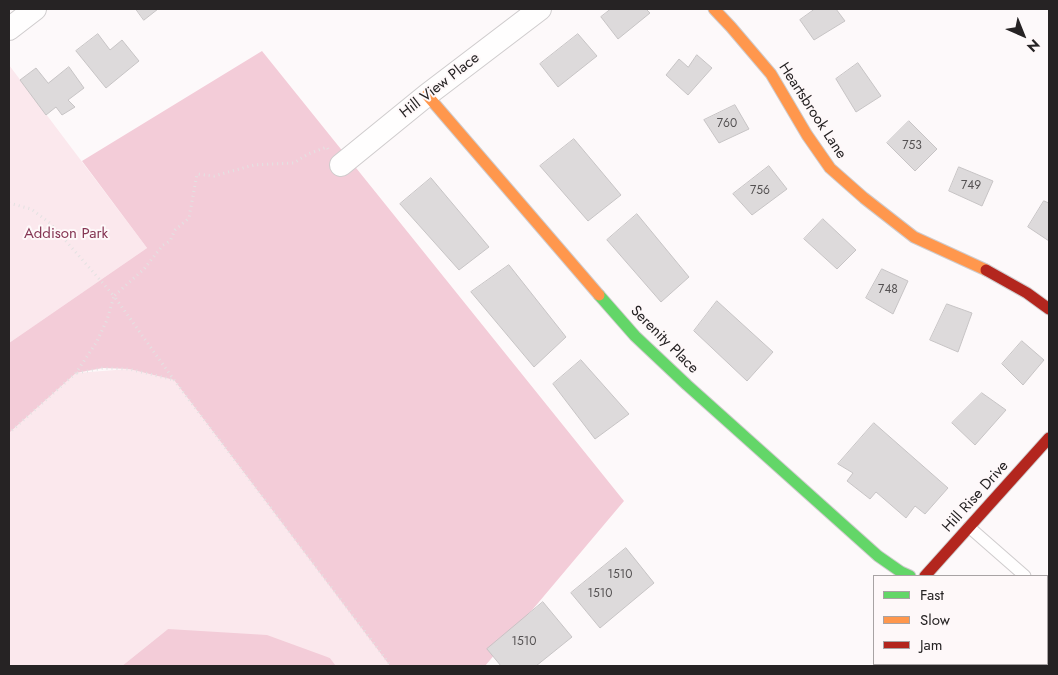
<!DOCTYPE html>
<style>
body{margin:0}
#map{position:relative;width:1058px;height:675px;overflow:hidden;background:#fdf9fa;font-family:Jost,sans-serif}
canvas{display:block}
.frame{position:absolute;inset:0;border:10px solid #262324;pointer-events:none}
.legend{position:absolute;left:873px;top:575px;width:175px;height:90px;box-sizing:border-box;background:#fef8f9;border:1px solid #a8a3a4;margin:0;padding:6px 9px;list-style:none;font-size:15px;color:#262324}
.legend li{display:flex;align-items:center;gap:10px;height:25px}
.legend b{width:25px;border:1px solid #a8a3a4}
.north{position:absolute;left:998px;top:10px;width:50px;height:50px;-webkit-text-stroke:4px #fef8f9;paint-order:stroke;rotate:136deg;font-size:14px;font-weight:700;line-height:20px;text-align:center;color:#262324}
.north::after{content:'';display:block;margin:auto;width:18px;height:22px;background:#262324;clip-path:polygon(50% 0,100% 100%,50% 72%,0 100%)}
</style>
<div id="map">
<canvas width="1058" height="675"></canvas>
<div class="frame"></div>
<ul class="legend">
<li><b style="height:6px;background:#63d668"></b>Fast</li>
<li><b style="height:6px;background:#ff974d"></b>Slow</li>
<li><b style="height:6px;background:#b3261e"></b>Jam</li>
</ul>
<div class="north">N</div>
</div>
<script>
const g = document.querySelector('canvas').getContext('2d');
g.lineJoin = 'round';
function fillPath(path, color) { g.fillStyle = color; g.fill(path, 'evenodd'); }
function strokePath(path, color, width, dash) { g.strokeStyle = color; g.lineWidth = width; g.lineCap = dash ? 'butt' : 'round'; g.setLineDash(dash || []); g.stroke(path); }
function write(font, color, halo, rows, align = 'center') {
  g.font = font + ' Jost,sans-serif'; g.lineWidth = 4; g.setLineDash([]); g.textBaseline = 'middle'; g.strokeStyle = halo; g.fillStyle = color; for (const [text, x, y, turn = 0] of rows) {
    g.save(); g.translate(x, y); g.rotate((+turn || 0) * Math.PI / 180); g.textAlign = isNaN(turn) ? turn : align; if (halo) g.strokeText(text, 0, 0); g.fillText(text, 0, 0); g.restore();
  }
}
const green = new Path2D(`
 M9,65L147,248L9,343Z
 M129,369L174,380L390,666H336L330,658L168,629L122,666H9V433L76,373Z`);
const forest = new Path2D(`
 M262,51L624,501L485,666H390L174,380L129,369L103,368L76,373L9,433V343L147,248L82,161Z
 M168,629L267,635L330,658L336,666H122Z`);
const building = new Path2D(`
 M136,9H158L144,20Z
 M611,9H646L650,13L618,39L601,17Z
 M815,9H836L845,21L814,40L800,20Z
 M98,34L110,50L122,40L139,61L106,88L76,51Z
 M578,34L597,56L558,87L540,64Z
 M697,55L712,68L688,95L666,75L679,59L688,67Z
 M858,63L881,96L856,112L836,79Z
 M69,67L84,88L68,100L75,107L62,115L56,107L46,115L20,80L36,68L48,83Z
 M735,105L749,129L719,143L704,120Z
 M909,121L937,149L915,171L887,143Z
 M574,139L621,195L588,221L540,166Z
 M769,166L787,189L752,215L733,194Z
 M959,167L993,181L982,206L949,191Z
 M431,178L489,247L459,270L400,204Z
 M1044,201L1049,203V241L1028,227Z
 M637,214L689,277L661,302L607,240Z
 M823,219L856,250L837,269L804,239Z
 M509,265L566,337L534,367L471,292Z
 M882,269L908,281L893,314L866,298Z
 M717,301L773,352L747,381L694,331Z
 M947,304L972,313L958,352L930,340Z
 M1022,341L1044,360L1023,385L1002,364Z
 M581,360L629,414L595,439L553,384Z
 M982,393L1006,410L975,445L952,423Z
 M874,423L948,488L925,514L915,506L906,518L876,492L870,499L847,481L853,473L838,464Z
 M626,548L654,583L600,628L571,593Z
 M543,602L572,637L536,666H501L487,649Z
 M1047,647L1049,650V666H955L952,664H1047Z`);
const path = new Path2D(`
 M328,149L327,147L308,154L294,163L254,165L214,176L197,174L189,218L175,230L170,241L163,245L144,269L114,296L174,380L391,666
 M9,203L31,209L51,224L114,296L107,320L96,343L76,373L9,433
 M77,373L103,368L129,369L174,380`);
const lane = new Path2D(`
 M969,527L1025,576
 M1047,595L1049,597`);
const street = new Path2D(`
 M9,29L35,9
 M341,165L427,95L540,9`);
const fast = new Path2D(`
 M599,295L635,336L687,385L878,556L901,572L910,576`);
const slow = new Path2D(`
 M714,9L731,27L771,74L807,135L830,168L864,198L914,237L986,270
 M427,95L599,295`);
const jam = new Path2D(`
 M986,270L1027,293L1049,309
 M925,576L1049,438`);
const numberNames = [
 ["760",727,124],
 ["753",912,146],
 ["749",971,186],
 ["756",760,191],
 ["748",888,290],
 ["1510",620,575],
 ["1510",600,594],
 ["1510",524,642]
];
const streetNames = [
 ["Hill View Place",440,86,-38],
 ["Heartsbrook Lane",812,111,57],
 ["Serenity Place",664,340,45],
 ["Hill Rise Drive",976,497,-48]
];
const parkNames = [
 ["Addison Park",66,234]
];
fillPath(green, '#fbe8ed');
fillPath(forest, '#f3ccd8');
fillPath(building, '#dddadb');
strokePath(building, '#c7c4c5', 1);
strokePath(lane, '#cfcccd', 13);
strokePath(street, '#cfcccd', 24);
strokePath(fast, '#cfcccd', 13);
strokePath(slow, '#cfcccd', 13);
strokePath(jam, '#cfcccd', 13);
strokePath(path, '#e3e2e2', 3, [1, 4]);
strokePath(lane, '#fffefe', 11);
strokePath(street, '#fffefe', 22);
strokePath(fast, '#63d668', 11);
strokePath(slow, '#ff974d', 11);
strokePath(jam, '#b3261e', 11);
write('12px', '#545152', null, numberNames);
write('15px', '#262324', '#fef8f9', streetNames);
write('15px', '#853553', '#fef8f9', parkNames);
</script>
